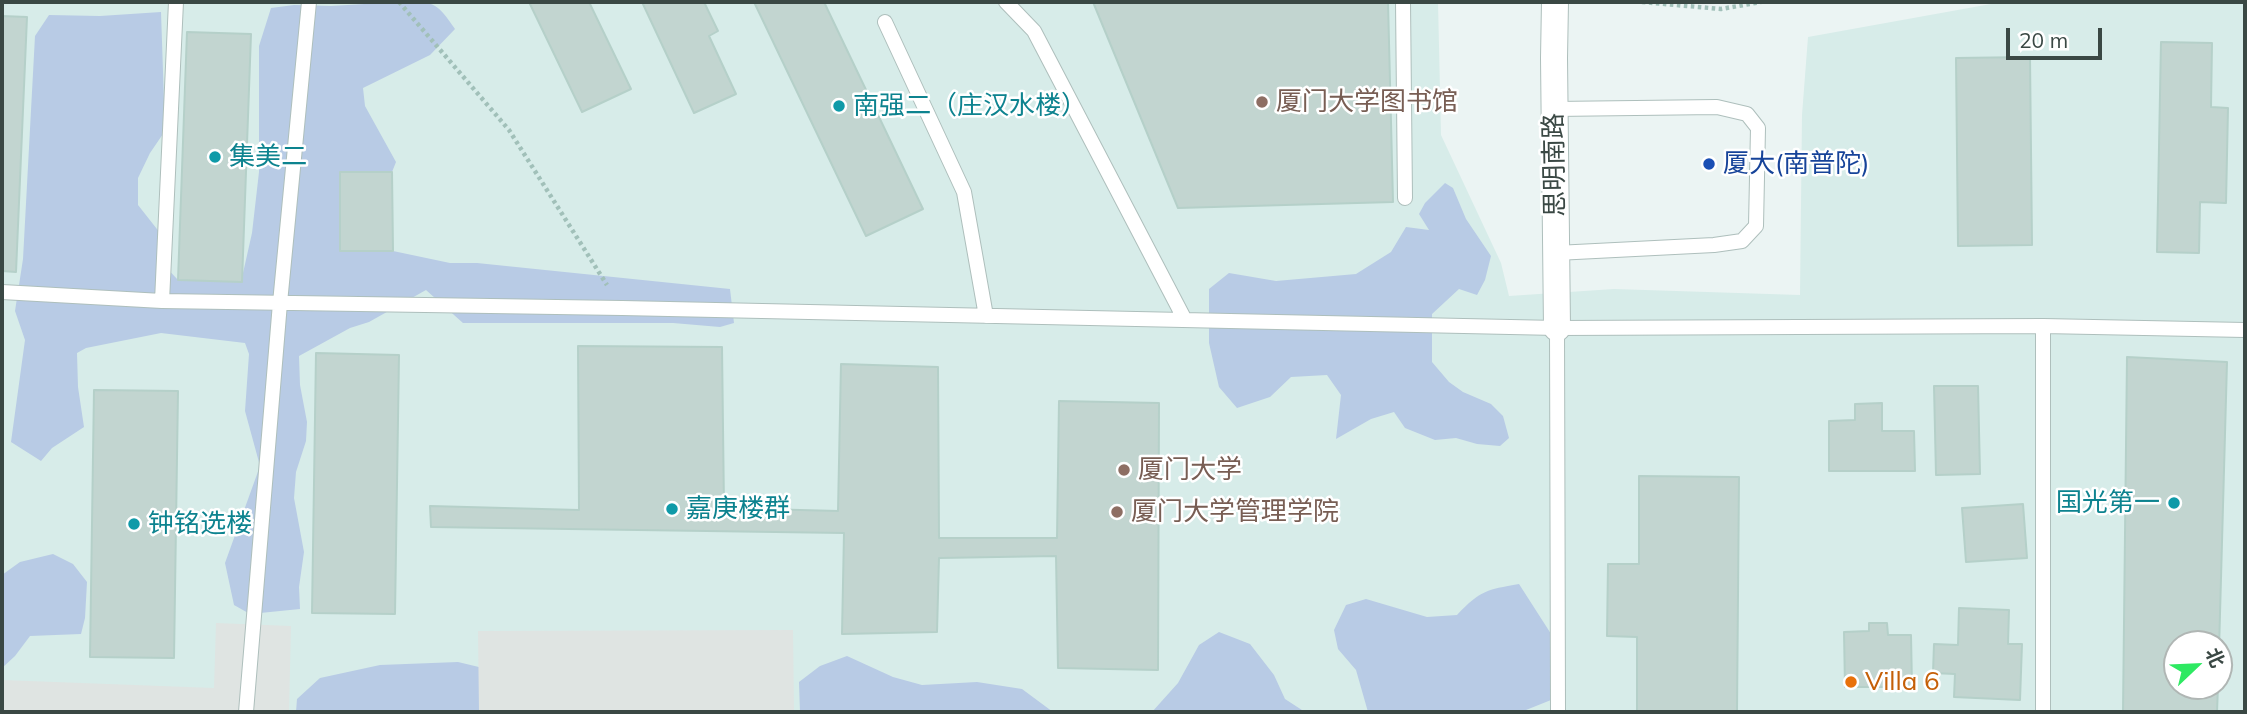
<!DOCTYPE html>
<meta charset="utf-8">
<style>
body{margin:0}
#map{position:relative;width:2247px;height:714px;overflow:hidden;background:#ebf4f3;font-family:Mulish,"Noto Sans SC",sans-serif}
canvas{display:block}
.frame{position:absolute;inset:0;border:4px solid #3a4844;pointer-events:none}
.north{position:absolute;left:2163px;top:630px;width:70px;height:70px;box-sizing:border-box;background:#fff;border:2px solid #b0b6b4;border-radius:50%;rotate:67deg;font-size:19px;font-weight:700;line-height:28px;text-align:center;color:#3a4844}
.north::after{content:'';display:block;margin:auto;width:24px;height:32px;background:#2ee962;clip-path:polygon(50% 0,100% 100%,50% 72%,0 100%)}
.scale{position:absolute;left:2006px;top:28px;width:96px;height:32px;box-sizing:border-box;border:4px solid #3a4844;border-top:0;padding-left:9px;font-size:21px;line-height:24px;white-space:nowrap;color:#3a4844;-webkit-text-stroke:5px #fff;paint-order:stroke}
</style>
<div id="map">
<canvas width="2247" height="714"></canvas>
<div class="frame"></div>
<div class="north">北</div>
<div class="scale">20 m</div>
</div>
<script>
const g = document.querySelector('canvas').getContext('2d');
g.lineJoin = 'round';
function fillPath(path, color) { g.fillStyle = color; g.fill(path, 'evenodd'); }
function strokePath(path, color, width, dash) { g.strokeStyle = color; g.lineWidth = width; g.lineCap = dash ? 'butt' : 'round'; g.setLineDash(dash || []); g.stroke(path); }
function write(font, color, halo, rows, align = 'center') {
  g.font = font + ' Mulish,"Noto Sans SC",sans-serif'; g.lineWidth = 5; g.setLineDash([]); g.textBaseline = 'middle'; g.strokeStyle = halo; g.fillStyle = color; for (const [text, x, y, turn = 0] of rows) {
    g.save(); g.translate(x, y); g.rotate((+turn || 0) * Math.PI / 180); g.textAlign = isNaN(turn) ? turn : align; if (halo) g.strokeText(text, 0, 0); g.fillText(text, 0, 0); g.restore();
  }
}
const education = new Path2D(`
 M2,2H1438L1441,135L1501,263L1509,296L1614,289L1800,295L1802,115L1808,37L2002,2H2245V712H2ZM2177,644H2219V686H2177Z`);
const green = new Path2D(`
 M398,2C434,2 435,0 455,29L430,55L363,88L365,106L396,162L392,172H340V251H393L450,263H477L730,289L734,323L720,327L673,323H463L426,290L369,322L350,328L299,356L300,385L307,422L306,441L296,472L294,498L304,552L299,587L300,609L250,614L234,605L225,563L260,466L245,411L249,354L245,343L161,333L86,348L77,353L78,387L84,427L52,448L41,461L11,442L25,340L15,311L23,259L35,36L49,15L100,16L161,12L165,131L150,153L138,178V205L164,238L163,264L178,280L241,282L252,233L259,172V46L271,8L294,5L331,6Z
 M1445,183L1453,188L1466,219L1491,256L1485,280L1477,295L1459,289L1432,314V362L1449,382L1463,392L1491,404L1503,416L1509,438L1500,446L1477,444L1456,438L1435,440L1405,428L1394,412L1371,419L1336,439L1341,395L1327,375L1291,377L1270,397L1237,408L1219,387L1209,343V289L1229,273L1276,281L1356,274L1391,252L1406,227L1429,230L1419,214L1425,203Z
 M53,554L73,564L87,582L85,618L81,634L30,636L15,656L2,668V575L20,562Z
 M1519,584L1562,651L1561,696L1521,712H1368L1356,670L1338,649L1334,630L1346,605L1366,599L1427,617L1457,615C1481,590 1486,590 1519,584Z
 M1219,632L1250,644L1274,675L1285,699L1305,712H1152L1178,683L1199,645Z
 M847,656L893,677L922,685L977,682L1022,689L1053,712H800L799,682L820,666Z
 M458,662L483,668L500,712H296L297,699L320,678L380,665Z`);
const parking = new Path2D(`
 M216,623L291,626L289,712H2V680L214,688Z
 M793,630L794,712H479L478,631Z`);
const building = new Path2D(`
 M529,2H589L631,89L582,112Z
 M642,2H704L718,31L709,36L736,94L694,113Z
 M754,2H824L923,209L866,236Z
 M1093,2H1388L1393,202L1178,208Z
 M2,16L27,17L16,272L2,271Z
 M187,32L251,34L242,282L178,280Z
 M2161,42L2212,43L2211,107L2228,108L2226,203L2200,202L2199,253L2157,252Z
 M2030,57L2032,245L1958,246L1956,58Z
 M340,172H392L393,251H340Z
 M578,346L722,347L724,508L838,511L841,364L938,367L939,538H1057L1059,401L1159,403L1158,670L1058,668L1056,556L939,558L937,632L842,634L844,533L431,527L430,506L579,510Z
 M316,353L399,355L395,614L312,613Z
 M2127,357L2227,362L2219,650V644H2177V686H2218L2217,712H2123Z
 M1934,386H1978L1980,474L1936,475Z
 M94,390L178,391L174,658L90,657Z
 M1882,403V431H1914L1915,471H1829V421L1855,420V404Z
 M1639,476L1739,477L1737,712H1637V637L1607,636L1608,564H1639Z
 M2023,504L2027,558L1966,562L1962,508Z
 M1959,608L2009,610L2008,644H2022L2020,700L1954,697L1955,674L1933,673L1934,644L1958,645Z
 M1869,623H1887L1888,635H1911L1912,687H1845L1844,632L1869,631Z`);
const path = new Path2D(`
 M399,2L509,130L607,285
 M1642,2L1721,9L1761,2`);
const lane = new Path2D(`
 M1006,2L1034,31L1185,320
 M1403,2L1405,198
 M885,22L964,192L986,316
 M1554,109L1717,107L1747,114L1758,128L1756,226L1742,241L1714,245L1556,253
 M2,292L162,301L622,308L1557,328L2043,326L2245,330
 M162,301L176,2
 M1557,328L1558,712
 M246,712L280,303L309,2
 M2043,712V326`);
const street = new Path2D(`
 M1555,2L1554,58L1557,328`);
const markers = [
 [1262,102,7,"#8d6e63"],
 [839,106,7,"#0f9aa8"],
 [215,157,7,"#0f9aa8"],
 [1709,164,7,"#1a4fb4"],
 [1124,470,7,"#8d6e63"],
 [2174,503,7,"#0f9aa8"],
 [672,509,7,"#0f9aa8"],
 [1117,512,7,"#8d6e63"],
 [134,524,7,"#0f9aa8"],
 [1851,682,7,"#e8710a"]
];
const educationNames = [
 ["厦门大学图书馆",1276,102],
 ["厦门大学",1138,470],
 ["厦门大学管理学院",1131,512]
];
const cultureNames = [
 ["南强二（庄汉水楼）",853,106],
 ["集美二",229,157],
 ["国光第一",2160,503,"right"],
 ["嘉庚楼群",686,509],
 ["钟铭选楼",148,524]
];
const transitNames = [
 ["厦大(南普陀)",1723,164]
];
const streetNames = [
 ["思明南路",1555,165,-91]
];
const foodNames = [
 ["Villa 6",1865,682]
];
fillPath(education, '#d7ece9');
fillPath(green, '#b8cbe5');
fillPath(parking, '#dfe4e2');
fillPath(building, '#c2d5d0');
strokePath(building, '#b5d0c9', 2);
strokePath(lane, '#aebfbc', 16);
strokePath(street, '#aebfbc', 28);
strokePath(path, '#a1c0b9', 4.5, [3.5, 3.5]);
strokePath(lane, '#fff', 14);
strokePath(street, '#fff', 26);
for (const [x, y, r, color] of markers) { const dot = new Path2D(); dot.arc(x, y, r, 0, 2 * Math.PI); g.fillStyle = color; g.fill(dot); strokePath(dot, '#fff', 2.5); }
write('26px', '#785e54', '#fff', educationNames, 'left');
write('26px', '#0d838f', '#fff', cultureNames, 'left');
write('26px', '#164399', '#fff', transitNames, 'left');
write('26px', '#3a4844', '#fff', streetNames);
write('26px', '#c56008', '#fff', foodNames, 'left');
</script>
